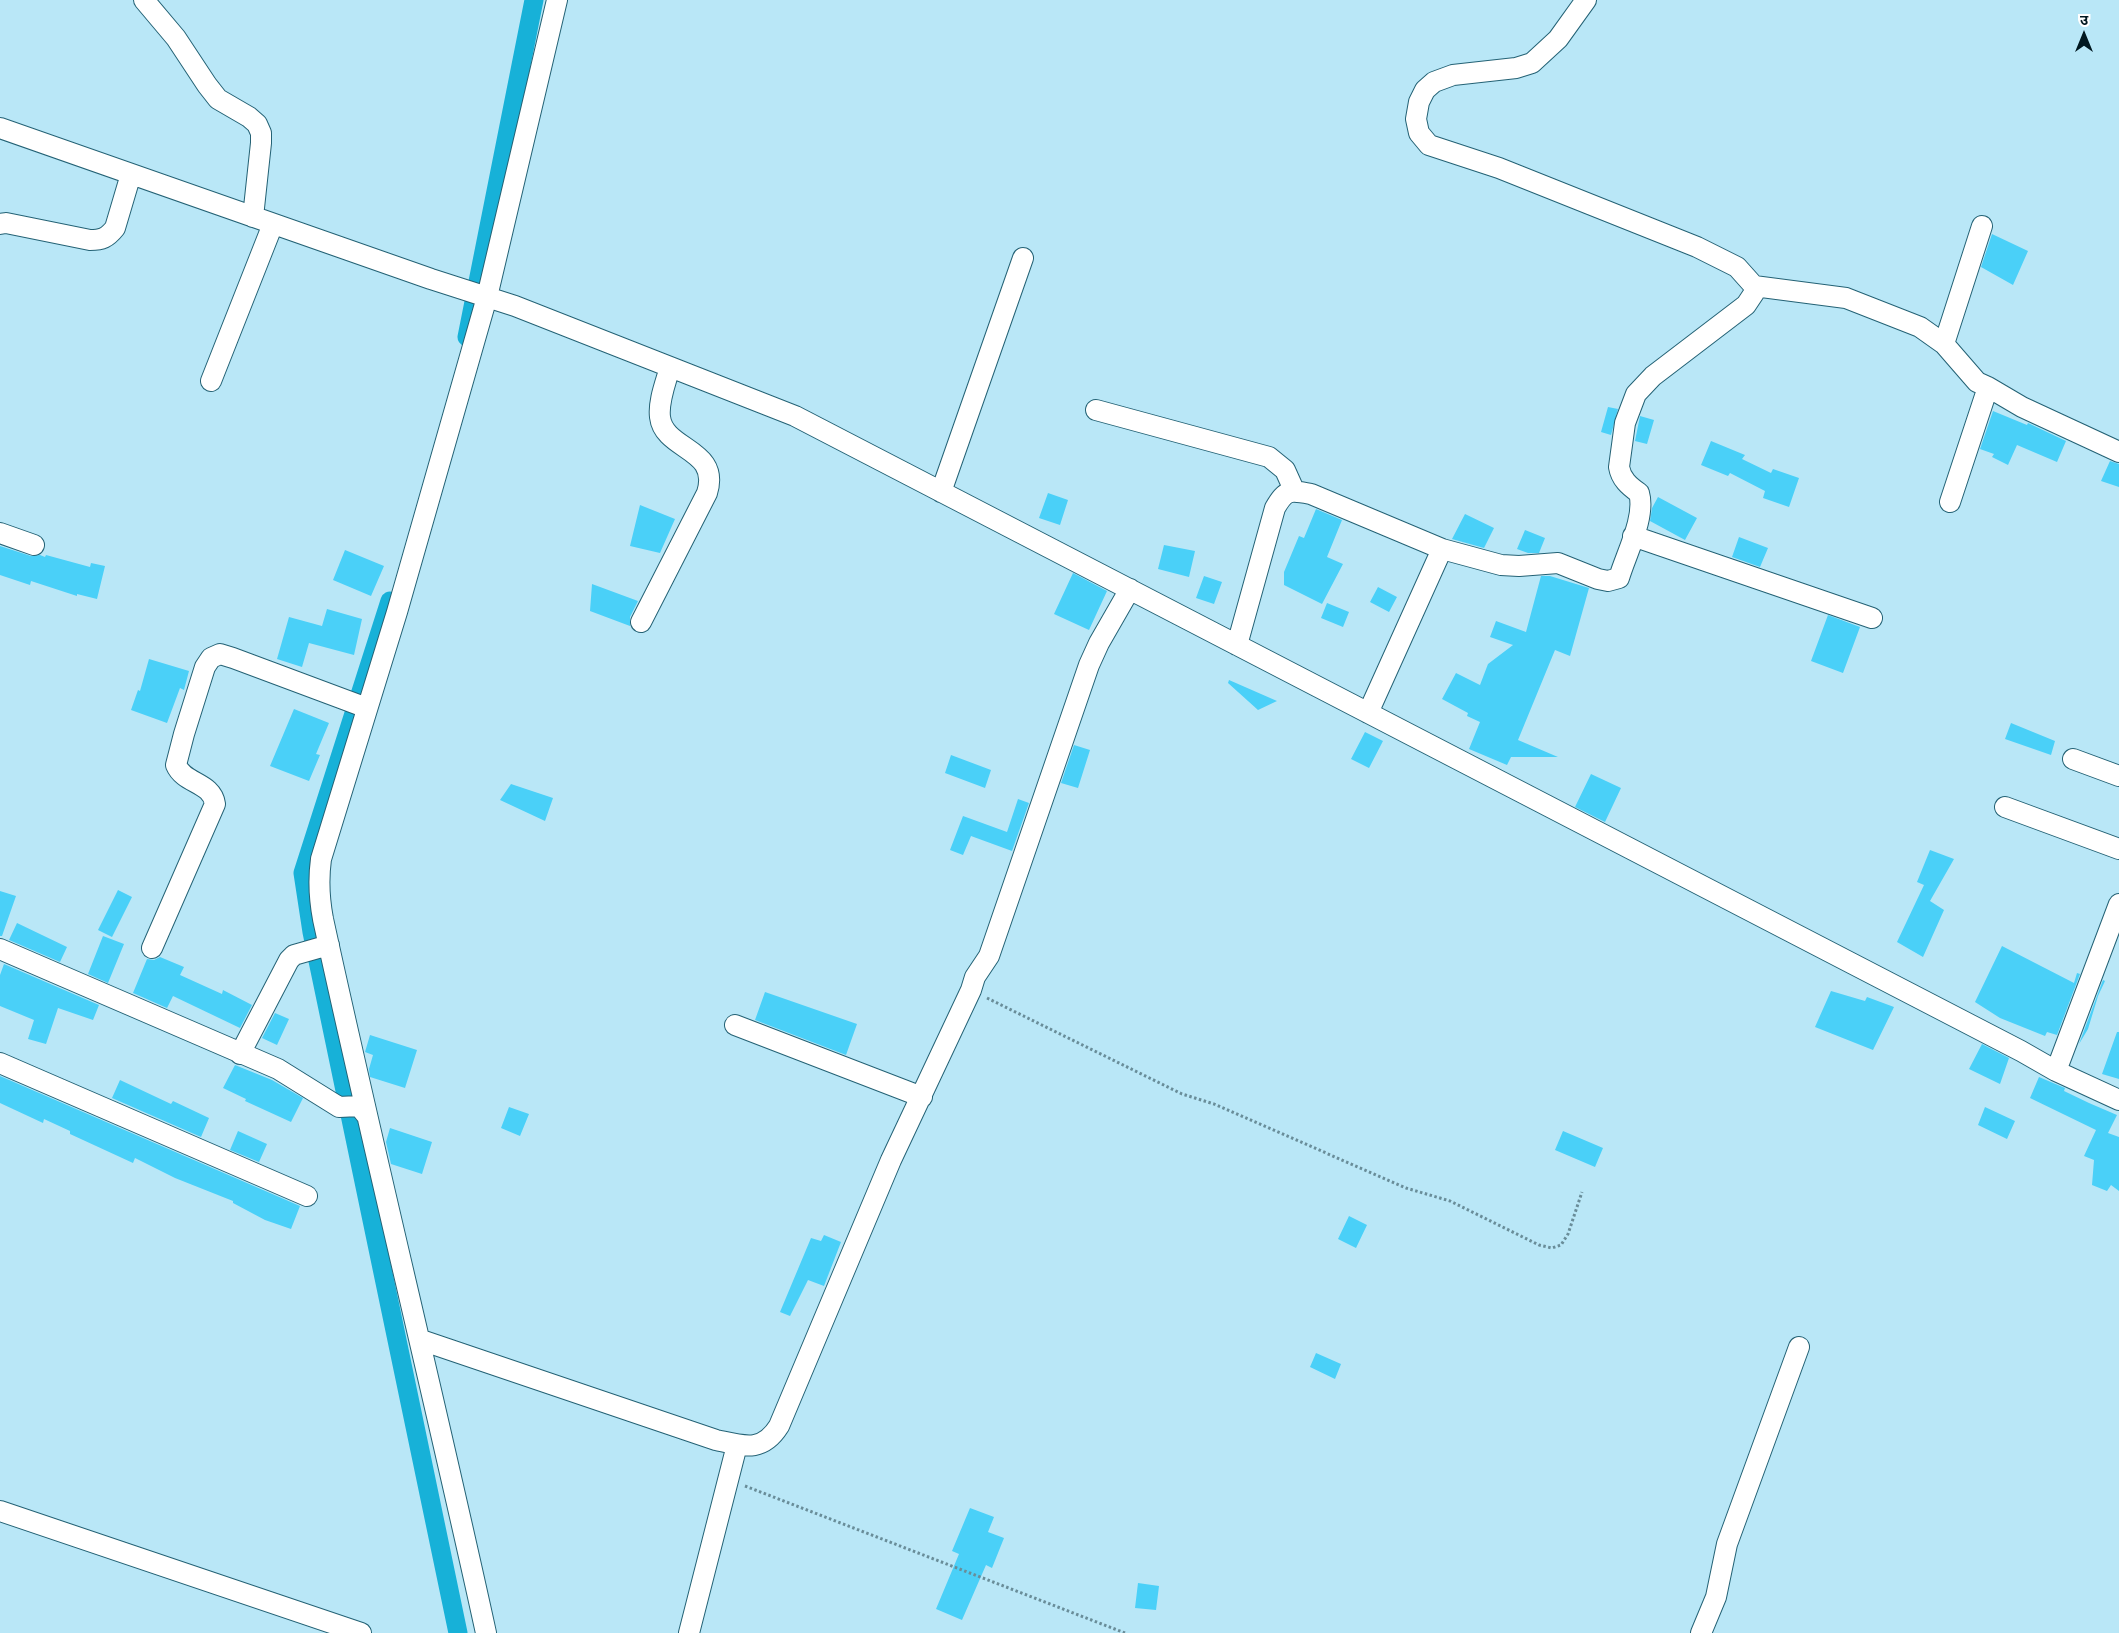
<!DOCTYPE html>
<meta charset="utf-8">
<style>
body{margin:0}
#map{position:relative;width:2119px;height:1633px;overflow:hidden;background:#b9e7f7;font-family:"IBM Plex Serif","Noto Sans Devanagari",serif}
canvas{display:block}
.north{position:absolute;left:2059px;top:10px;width:50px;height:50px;-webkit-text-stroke:4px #fff;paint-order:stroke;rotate:0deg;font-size:14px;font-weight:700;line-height:20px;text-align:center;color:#011820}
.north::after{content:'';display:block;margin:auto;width:18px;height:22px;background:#011820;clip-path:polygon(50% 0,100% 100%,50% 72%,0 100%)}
</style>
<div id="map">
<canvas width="2119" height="1633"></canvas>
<div class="north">उ</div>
</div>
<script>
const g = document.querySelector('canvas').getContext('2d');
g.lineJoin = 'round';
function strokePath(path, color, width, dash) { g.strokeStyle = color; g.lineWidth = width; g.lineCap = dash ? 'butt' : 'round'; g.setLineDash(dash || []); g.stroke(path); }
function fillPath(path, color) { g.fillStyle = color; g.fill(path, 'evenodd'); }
const canal = new Path2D(`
 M467,337L534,0
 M390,601L303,873L312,932L458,1633`);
const building = new Path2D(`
 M1992,234L2028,251L2013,285L1981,267Z
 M1608,407L1618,409L1611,435L1601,432Z
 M1993,411L2027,425L2028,423L2066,441L2057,462L2017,445L2008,465L1992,457L1994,454L1980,449Z
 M1640,416L1654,420L1647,444L1635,441Z
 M1711,441L1745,455L1742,459L1771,473L1773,469L1799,478L1789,507L1763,498L1765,491L1730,473L1728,476L1701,465Z
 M2110,461L2119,464V487L2101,481Z
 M1048,493L1068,500L1060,525L1039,518Z
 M1658,497L1697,518L1685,540L1650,521L1652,508Z
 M640,505L675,519L660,553L630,546Z
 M1316,509L1342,520L1327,557L1343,564L1322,604L1284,585V572L1299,536L1304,538Z
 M1465,514L1494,528L1484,548L1452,539Z
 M1525,530L1545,538L1539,553H1528L1517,549Z
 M1739,537L1768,548L1760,567L1732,557Z
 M1164,545L1195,551L1189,577L1158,569Z
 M0,546L31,556L40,555L45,557L46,555L90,567L91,563L105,566L97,599L77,594V596L31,581L30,585L0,575Z
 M345,550L384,566L371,596L333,580Z
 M1073,573L1107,591L1089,630L1054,614Z
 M1204,576L1222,582L1214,604L1196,598Z
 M1541,576H1550L1589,588L1570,656L1555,650L1518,740L1558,757H1511L1507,765L1469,749L1480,722L1467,716L1468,713L1442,699L1456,673L1480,685L1488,664L1513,645L1490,637L1496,621L1526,632Z
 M592,584L638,601L630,617V626L590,611Z
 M1378,587L1397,597L1389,612L1370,602Z
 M1327,603L1349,612L1343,627L1321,618Z
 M327,609L362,619L354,655L309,643L302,667L277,659L289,617L322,626Z
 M1828,615L1860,627L1843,673L1811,661Z
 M149,659L189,671L184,690L180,688L167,723L131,710L138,690L140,691Z
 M1229,680L1277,701L1258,710L1228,683Z
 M294,709L329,723L316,754L320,755L309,781L270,766Z
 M2011,723L2055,741L2051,755L2005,739Z
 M1365,732L1383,741L1369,768L1351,759Z
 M1074,745L1090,750L1078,788L1061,783Z
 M951,755L991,770L985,788L945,773Z
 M1591,774L1621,788L1605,822L1575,807Z
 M511,784L553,798L545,821L500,800Z
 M1018,799L1029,803L1012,851L971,836L963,855L950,850L963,816L1007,832Z
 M1930,850L1954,859L1930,901L1944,910L1923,957L1897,942L1924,885L1917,882Z
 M118,890L132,897L112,937L98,930Z
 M0,891L16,896L2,936H0Z
 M17,923L67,947L60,962L9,940Z
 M103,936L124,944L108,983L88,974Z
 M2002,946L2074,983L2077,973L2080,974L2057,1035L2047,1032L2045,1036L2000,1018L1975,1002Z
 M160,957L184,967L180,975L222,994L223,990L252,1005L240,1028L173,996L167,1008L133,993L147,959L154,960Z
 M4,964L99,1005L93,1020L58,1008L46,1044L28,1039L34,1020L0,1006V975Z
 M2103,980L2105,981L2098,996L2088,1029L2079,1044Z
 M1831,991L1865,1001L1867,997L1894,1007L1873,1050L1815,1027Z
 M765,992L857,1024L846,1055L755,1020Z
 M275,1013L289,1019L277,1045L262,1038Z
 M2117,1032H2119V1079L2102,1074Z
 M370,1035L417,1050L405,1088L370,1077L369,1069L373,1055L365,1052Z
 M1982,1044L2009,1058L2000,1084L1969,1069Z
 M235,1065L272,1080L303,1098L291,1122L245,1101L246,1099L223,1088Z
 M0,1076L300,1206L291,1229L265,1220L233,1203V1201L175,1178L135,1158L133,1163L70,1134V1131L44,1119L43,1123L0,1103Z
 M2039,1077L2065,1088L2064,1091L2089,1103L2117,1115L2108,1133L2119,1137V1191L2111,1185L2107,1191L2092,1185L2094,1160L2084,1156L2096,1130L2030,1098Z
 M120,1080L171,1104L173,1101L209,1118L201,1137L112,1098Z
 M509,1107L529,1114L520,1136L501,1128Z
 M1985,1107L2015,1121L2007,1139L1978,1125Z
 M390,1128L432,1142L422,1174L391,1164L386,1142Z
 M238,1131L267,1144L259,1162L230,1150Z
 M1563,1131L1603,1148L1595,1167L1555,1150Z
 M1349,1216L1367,1225L1356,1248L1338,1239Z
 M824,1235L841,1242L824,1286L808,1280L790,1316L780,1312L811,1238L821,1241Z
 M1316,1353L1341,1364L1335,1379L1310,1367Z
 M970,1508L994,1517L988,1532L1004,1538L992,1568L986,1565L962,1620L936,1609L959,1554L952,1551Z
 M1138,1583L1159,1586L1156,1610L1135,1608Z`);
const path = new Path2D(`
 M987,998L1182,1094L1214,1104L1406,1188L1450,1201L1539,1245L1552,1248L1561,1245L1568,1234L1582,1192
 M745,1486L1125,1633`);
const minor = new Path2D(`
 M144,0L176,38L207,85L218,99L249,117L257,124L261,133V143L253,217
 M0,128L431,279L515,306L795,416L2021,1051L2056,1071L2119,1100
 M0,224L6,223L90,240C102,240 107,238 115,228L131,174
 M1754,286L1846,298L1920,327L1944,344L1977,382L1988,387
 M1944,344L1982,226
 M211,381L273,224
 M1096,410L1269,457L1285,470L1294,490
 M941,492L1023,258
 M1950,502L1988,387L2022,407L2119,452
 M0,533L34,545
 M1633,536L1872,618
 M641,622L707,493C721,448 664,451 660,417C658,401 666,382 670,367
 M1237,645L1275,508C1286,489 1290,490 1311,494L1442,549L1501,565L1519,566L1558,563L1598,579L1608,581L1619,578C1626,554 1646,517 1639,493C1629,486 1621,479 1619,467L1625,423L1636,394L1653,376L1746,305L1754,293V286L1737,267L1697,247L1499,168L1429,145L1419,133L1416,119L1419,102L1425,90L1434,82L1453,75L1516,68L1532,63L1558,39L1586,0
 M1368,713L1442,549
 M2073,759L2119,776
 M2005,807L2119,849
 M152,948L215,804C212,782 184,784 176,765L184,734L205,667L211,658L220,654L233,658L367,708
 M0,949L278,1069L339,1107L359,1106L367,1116
 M735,1025L922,1097
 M240,1054L289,960L294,955L329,945
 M0,1063L307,1196
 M2056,1071L2119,904
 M421,1340L716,1440C744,1446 762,1453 779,1426L891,1160L971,990L975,977L989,956L1089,665L1099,643L1130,589
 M0,1511L361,1633
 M486,1633C434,1395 375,1158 323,919C319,898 318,881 321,859L397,612L487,297L557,0
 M689,1633L737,1445
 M1701,1633L1716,1597L1727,1544L1799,1347`);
strokePath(canal, '#17b1d8', 19);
fillPath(building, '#4ad0f8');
strokePath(minor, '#246275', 22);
strokePath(path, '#698d99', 3, [2.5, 2.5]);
strokePath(minor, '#fff', 20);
</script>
